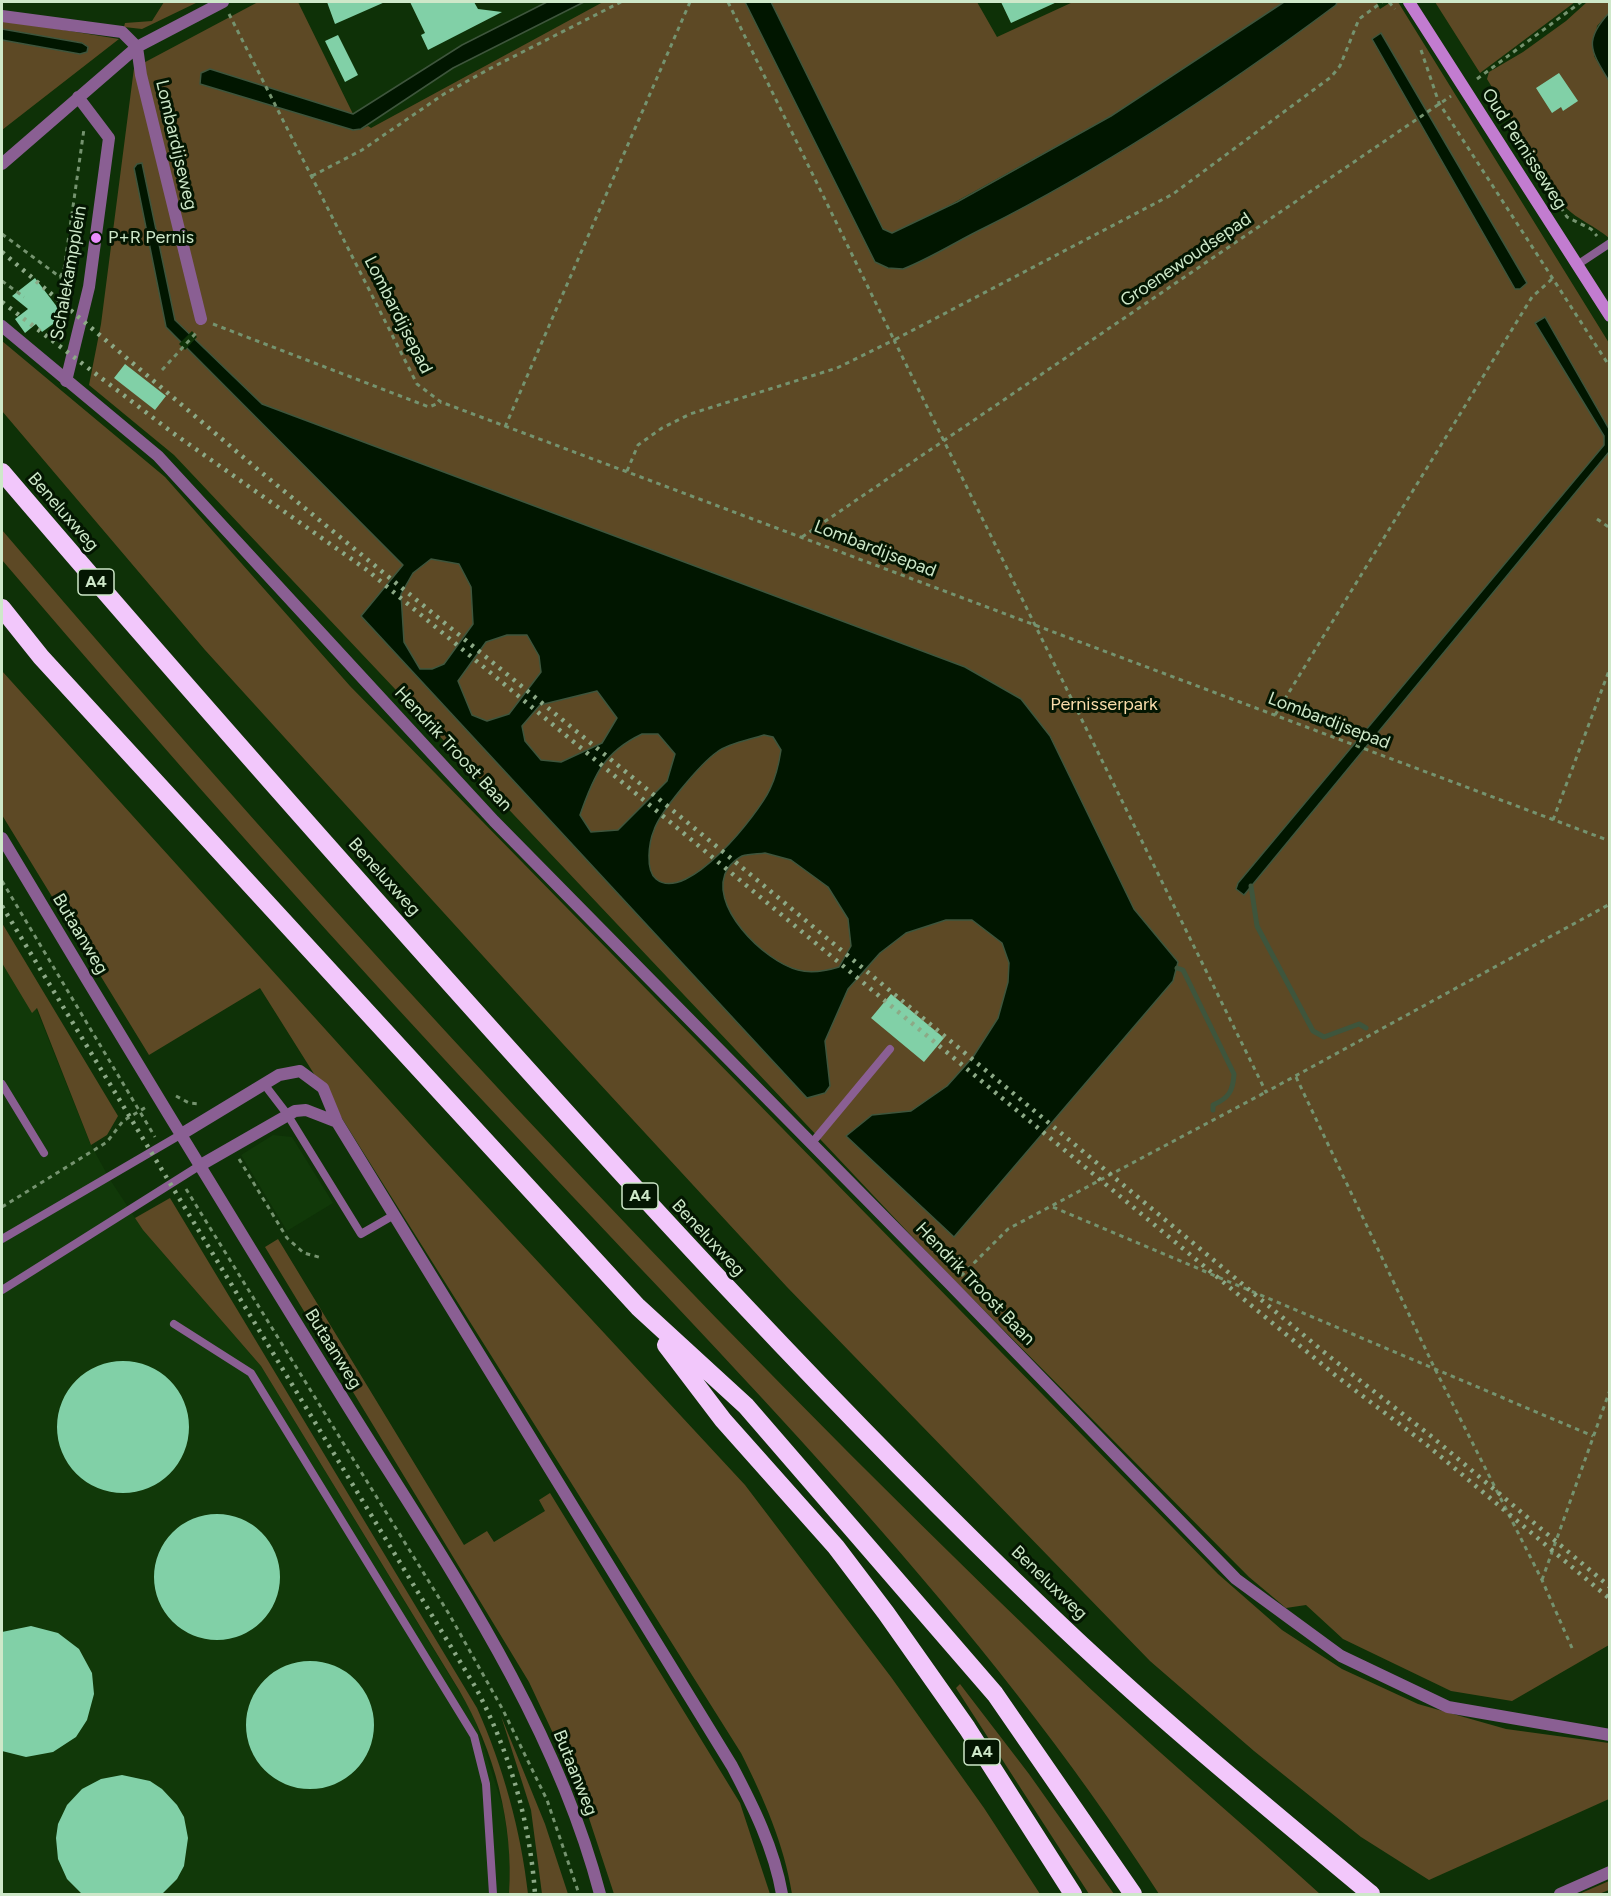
<!DOCTYPE html>
<style>
body{margin:0}
#map{position:relative;width:1611px;height:1896px;overflow:hidden;background:#0e3107;font-family:Figtree,sans-serif}
canvas{display:block}
.frame{position:absolute;inset:0;border:3px solid #cee8c9;pointer-events:none}
</style>
<div id="map">
<canvas width="1611" height="1896"></canvas>
<div class="frame"></div>
</div>
<script>
const g = document.querySelector('canvas').getContext('2d');
g.lineJoin = 'round';
function fillPath(path, color) { g.fillStyle = color; g.fill(path, 'evenodd'); }
function strokePath(path, color, width, dash) { g.strokeStyle = color; g.lineWidth = width; g.lineCap = dash ? 'butt' : 'round'; g.setLineDash(dash || []); g.stroke(path); }
function write(font, color, halo, rows, align = 'center') {
  g.font = font + ' Figtree,sans-serif'; g.lineWidth = 6; g.setLineDash([]); g.textBaseline = 'middle'; g.strokeStyle = halo; g.fillStyle = color; for (const [text, x, y, turn = 0] of rows) {
    g.save(); g.translate(x, y); g.rotate((+turn || 0) * Math.PI / 180); g.textAlign = isNaN(turn) ? turn : align; if (halo) g.strokeText(text, 0, 0); g.fillText(text, 0, 0); g.restore();
  }
}
const built = new Path2D(`
 M2,923L90,1143L109,1178L143,1230L261,1366L473,1714L503,1807L509,1846V1894H2Z
 M273,1135L292,1137L333,1203L287,1231L241,1155Z`);
const green = new Path2D(`
 M164,2H198L142,29L124,27L125,23L152,21Z
 M258,2H298L353,114L350,113L361,129L368,126L371,128L603,2H977L997,37L1073,2H1284L1111,116L939,211L945,224L1298,2H1379L1377,3L1380,9L1391,2H1398L1609,343V1645L1512,1701L1451,1691L1343,1639L1306,1605L1286,1608L1249,1577L939,1265L174,455L89,385L101,324L134,68Z
 M1435,2H1575L1480,73Z
 M1587,2H1609V13L1597,26L1594,56L1609,81V238C1595,226 1578,220 1565,207L1487,79L1489,72L1523,52L1566,21Z
 M2,20L119,39L2,130V40L80,54L88,47L82,43L2,29Z
 M2,341L165,477L350,686L1218,1574L1282,1630L1342,1669L1418,1704L1506,1729L1609,1743V1799L1429,1880L1361,1837L1254,1751L1150,1661L787,1287L563,1044L205,650L2,411Z
 M2,530C336,922 686,1301 1058,1658C1143,1740 1233,1815 1320,1894H1159C983,1619 751,1387 529,1150C348,958 173,760 2,560Z
 M2,671L427,1142L745,1485L891,1677L984,1808L1040,1894H792C784,1844 764,1799 741,1753L260,988L149,1055L2,815Z
 M2,923L118,1116L107,1135L91,1145L37,1008L32,1013L2,963Z
 M170,1198L477,1708C503,1766 521,1831 528,1894H509C514,1824 494,1750 459,1690L261,1366L143,1230L135,1218Z
 M278,1239L464,1545L487,1531L494,1542L545,1511L539,1500L550,1493L740,1803L770,1894H614L580,1791L529,1682L265,1247Z
 M960,1684L1029,1774L1114,1894H1089L956,1688Z
 M501,1716L545,1824L568,1894H542L531,1810Z
 M1609,1881V1890L1599,1894H1579Z`);
const water = new Path2D(`
 M547,2H584L453,68L361,129L353,130L200,84L201,73L210,69L353,114L462,45Z
 M745,2H771L883,229L892,233L957,202L1111,116L1284,2H1337L1336,5C1225,88 1109,165 984,228C957,241 931,258 903,269L888,268L875,262Z
 M1609,13V81C1591,51 1583,41 1609,13Z
 M2,29L82,43L88,47L87,52L80,54L2,40Z
 M1381,33L1527,283L1520,289H1515L1372,39Z
 M142,163L175,320L262,404L965,667L1021,699L1050,736L1134,909L1178,962L1173,981L954,1237L846,1136L872,1115L911,1111L947,1086L973,1057L998,1018L1008,982L1009,963L1002,943L972,920H946L906,933L880,953L848,989L825,1041L830,1086L825,1093L807,1098L361,616L403,565L166,327L134,168L137,164ZM431,559L459,564L471,587L473,624L444,664L432,669H420L404,642L401,594L413,573ZM507,635H527L539,656L541,672L509,714L487,721L472,715L458,681L486,642ZM597,691L617,718L602,743L561,762L541,760L525,741L522,726L540,705ZM642,734H658L675,754L667,781L618,830L591,832L580,815C594,775 604,752 642,734ZM764,735L773,737L781,750C779,763 776,777 770,789C759,813 687,905 656,879C645,870 649,842 654,830C660,812 700,764 717,752C729,743 749,740 764,735ZM765,853L791,860L828,887L848,919L851,946L839,967C826,971 812,974 798,970C765,962 705,904 728,868C732,863 736,859 742,856C749,854 758,854 765,853Z
 M1545,317L1609,429V452L1244,895L1236,889L1238,883L1604,445V436L1535,323Z`);
const pier = new Path2D(`
 M192,331L197,337L185,350L179,344Z`);
const stream = new Path2D(`
 M1251,886L1257,926L1313,1031L1324,1037L1359,1024L1366,1028
 M1177,968L1183,970L1234,1074C1233,1091 1229,1098 1213,1105V1110`);
const building = new Path2D(`
 M327,2H385L335,24Z
 M410,2H474L478,9L502,12L428,50L421,35L425,33Z
 M1001,2H1057L1011,23Z
 M338,35L358,75L345,82L325,41Z
 M1559,73L1578,101L1563,111L1561,107L1552,113L1536,88Z
 M35,278L64,316L42,332L36,324L25,333L15,319L28,309L12,296Z
 M125,364L166,396L155,410L114,378Z
 M891,994L944,1038L924,1062L871,1018Z
 M57 1427a66 66 0 1 1 132 0a66 66 0 1 1-132 0Z
 M154 1577a63 63 0 1 1 126 0a63 63 0 1 1-126 0Z
 M31,1626L58,1633L79,1649L92,1673L94,1694L87,1720L76,1737L53,1752L26,1757L2,1751V1632Z
 M246 1725a64 64 0 1 1 128 0a64 64 0 1 1-128 0Z
 M122,1775L150,1781L162,1789L177,1805L184,1817L188,1838L184,1866L177,1879L162,1894H82L67,1879L58,1859L56,1838L58,1824L67,1805L82,1789L101,1779Z`);
const path = new Path2D(`
 M728,2L894,340L1173,194L1331,77L1340,66L1359,19L1382,2
 M1389,2L1395,9
 M229,14L417,384L441,402L1610,841
 M1421,50L1439,103L1610,367
 M1477,79L1581,2
 M312,176L362,150L444,94L491,68L621,2
 M1551,192L1567,217L1591,229L1597,236
 M2,234L60,277L64,270L84,129
 M2,281L24,297
 M213,324L429,407L441,402
 M162,370L196,333
 M505,427L690,2
 M627,471L638,445L662,428L690,414L837,368L894,340L1266,1092L1610,904
 M1597,519L1610,528
 M802,537L1451,96
 M1275,715L1532,297L1553,278
 M1553,820L1610,668
 M2,881L155,1137
 M1296,1077L1434,1367L1542,1580L1572,1648
 M176,1096L189,1103L201,1104
 M239,1159L287,1238L304,1253L322,1258
 M186,1189L449,1614L503,1710L547,1800L579,1894
 M2,1207L107,1142L123,1121L148,1106
 M1053,1207L1593,1436
 M961,1276L1008,1229L1266,1092
 M1542,1580L1610,1390`);
const lane = new Path2D(`
 M1577,265L1610,243
 M2,1084L44,1153
 M264,1084L287,1114L361,1234L394,1215
 M811,1144L890,1049
 M2,1239L180,1135
 M2,1290L199,1166
 M174,1324L251,1373L474,1736L486,1784L493,1894`);
const street = new Path2D(`
 M2,16L122,32L137,47
 M137,47L141,75L201,319
 M2,164L137,47L223,2
 M2,326L158,456L494,821L951,1285L1236,1579L1341,1656L1448,1707L1610,1735
 M66,381L89,287L109,138L78,97
 M2,838C113,1024 225,1208 339,1392C437,1551 552,1711 600,1894
 M180,1135L279,1075L300,1071L323,1088L337,1122L732,1766C753,1806 774,1848 782,1894
 M199,1166L295,1111L306,1110L337,1122
 M1560,1894L1610,1872`);
const secondary = new Path2D(`
 M1409,2L1610,316`);
const highway = new Path2D(`
 M2,472C148,643 297,812 447,980C641,1197 838,1412 1049,1614C1151,1712 1262,1803 1371,1894
 M2,608L41,657L638,1307L746,1406L995,1694L1133,1894
 M666,1345L723,1420L836,1547L886,1613L967,1728L1073,1894`);
const rail = new Path2D(`
 M2,252L256,468L727,855L1330,1357L1431,1436L1610,1587
 M2,302L173,433L367,570L1335,1375L1427,1445L1610,1599
 M2,906L476,1688C510,1753 530,1822 535,1894`);
const markers = [
 [96,238,6,"#ea8dfd"]
];
const shields = [
 [96,582,36],
 [640,1196,36],
 [982,1752,36]
];
const shieldNames = [
 ["A4",96,582],
 ["A4",640,1196],
 ["A4",982,1752]
];
const streetNames = [
 ["Lombardijseweg",176,145,77],
 ["Oud Pernisseweg",1524,149,57],
 ["Groenewoudsepad",1186,260,-34],
 ["Schalekampplein",69,273,-80],
 ["Lombardijsepad",398,315,63],
 ["Beneluxweg",63,512,49],
 ["Lombardijsepad",875,549,21],
 ["Lombardijsepad",1329,721,21],
 ["Hendrik Troost Baan",453,749,47],
 ["Beneluxweg",384,877,48],
 ["Butaanweg",80,934,59],
 ["Beneluxweg",708,1238,47],
 ["Hendrik Troost Baan",975,1284,46],
 ["Butaanweg",333,1349,58],
 ["Beneluxweg",1049,1583,44],
 ["Butaanweg",575,1773,68]
];
const poiNames = [
 ["P+R Pernis",108,238]
];
const parkNames = [
 ["Pernisserpark",1104,705]
];
fillPath(built, '#113909');
fillPath(green, '#5d4925');
fillPath(water, '#011600');
strokePath(water, '#3e553c', 1.5);
fillPath(pier, '#0e3107');
strokePath(stream, '#3e553c', 5);
fillPath(building, '#81d0a7');
strokePath(path, '#75936f', 3, [4.5, 4.5]);
strokePath(lane, '#8a5f93', 8);
strokePath(street, '#8a5f93', 12);
strokePath(secondary, '#c27cd0', 12);
strokePath(highway, '#f2c7fb', 18);
strokePath(rail, '#8ca986', 4.5, [3, 6]);
for (const [x, y, r, color] of markers) { const dot = new Path2D(); dot.arc(x, y, r, 0, 2 * Math.PI); g.fillStyle = color; g.fill(dot); strokePath(dot, '#041602', 2); }
for (const [x, y, w] of shields) { const box = new Path2D(); box.roundRect(x - w / 2, y - 13, w, 26, 4.5); g.fillStyle = '#041602'; g.fill(box); strokePath(box, '#cee8c9', 1.5); }
write('bold 16px', '#cee8c9', null, shieldNames);
write('18px', '#cee8c9', '#041602', streetNames);
write('18px', '#cee8c9', '#041602', poiNames, 'left');
write('18px', '#f9dcab', '#041602', parkNames);
</script>
